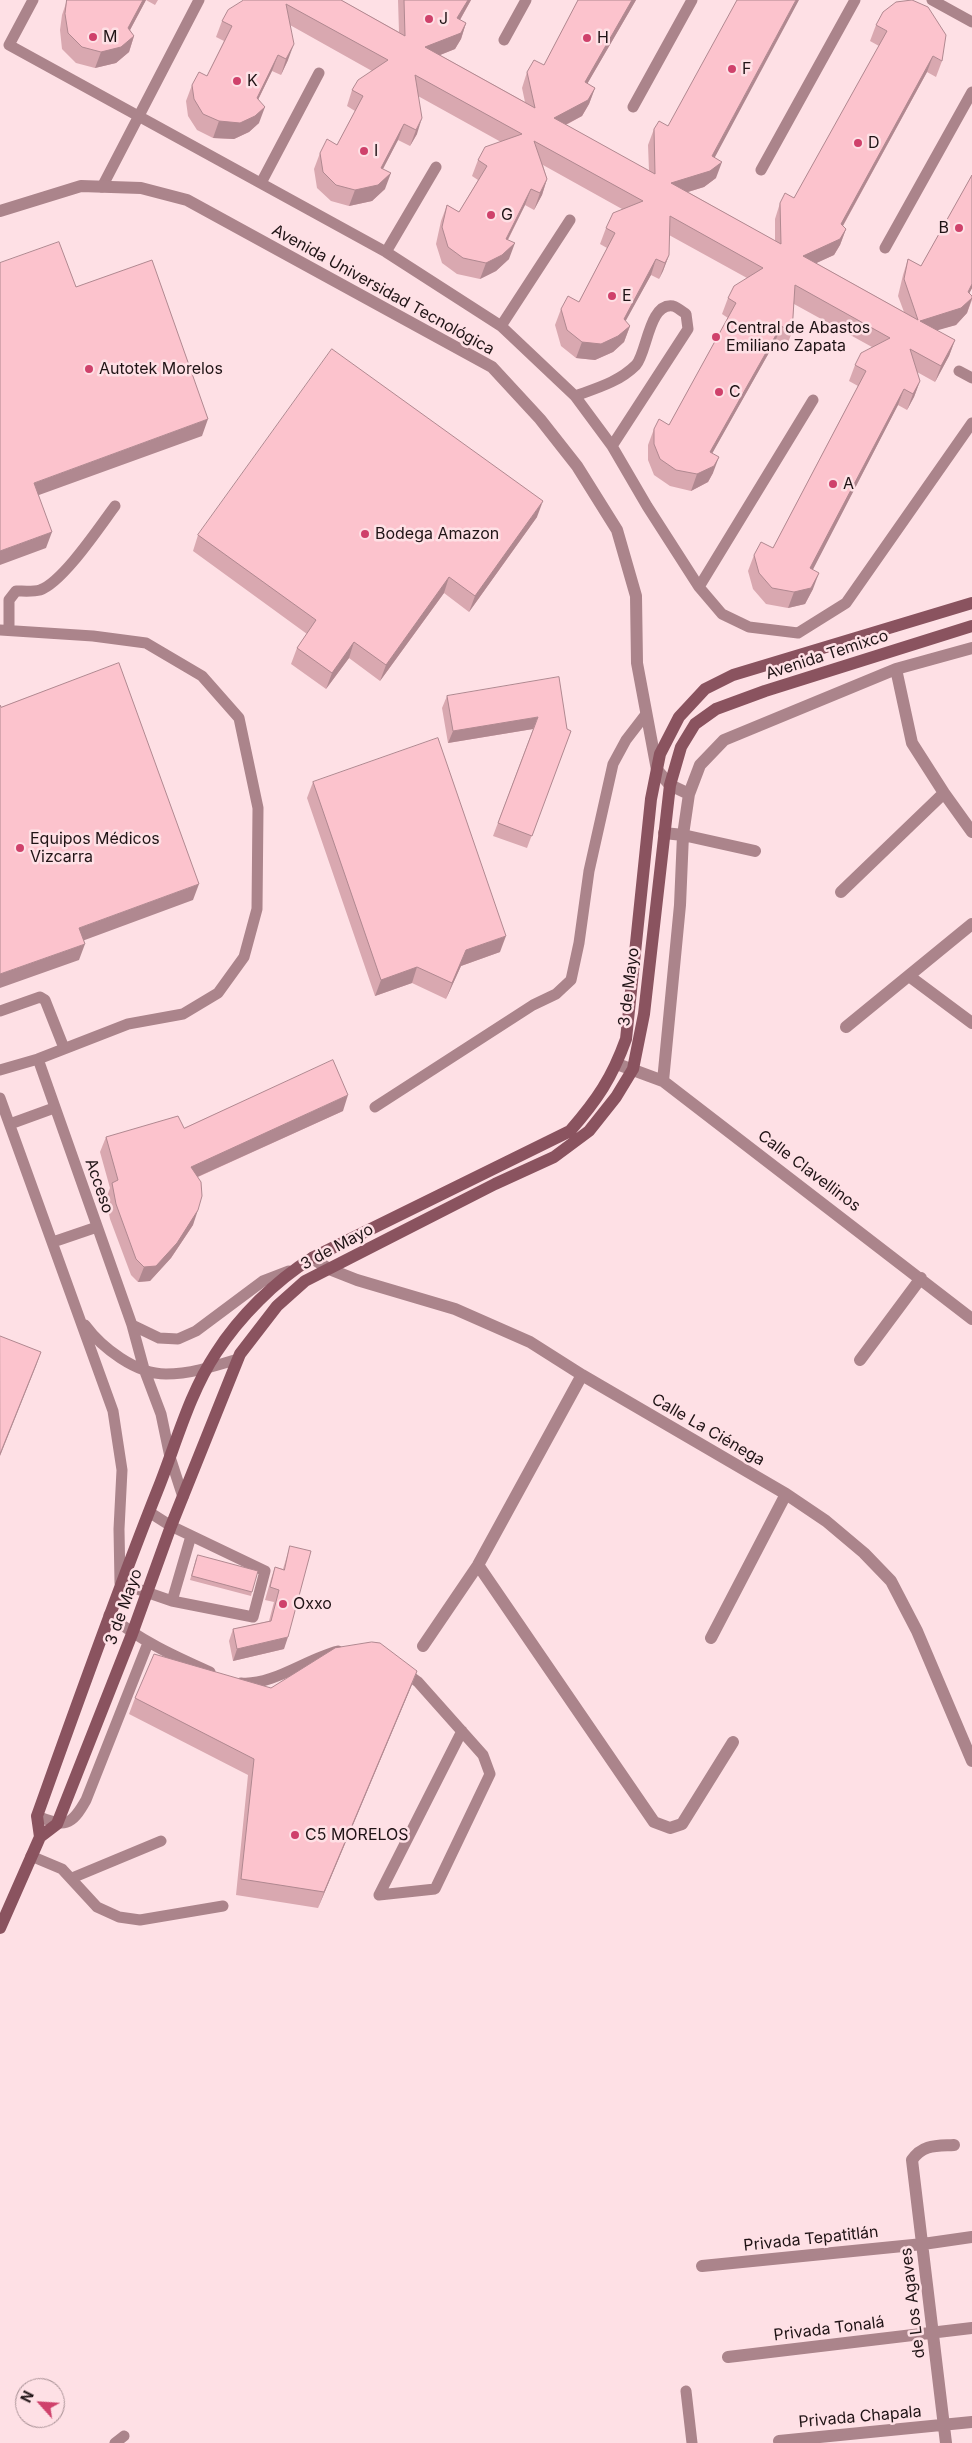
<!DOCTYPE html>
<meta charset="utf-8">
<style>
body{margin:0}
#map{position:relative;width:972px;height:2443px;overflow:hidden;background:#fee0e5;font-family:Inter,sans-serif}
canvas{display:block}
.north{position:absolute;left:15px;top:2378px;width:50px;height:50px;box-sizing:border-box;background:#fee0e5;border:1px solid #a58e92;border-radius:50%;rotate:296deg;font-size:14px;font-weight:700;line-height:20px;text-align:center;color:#201416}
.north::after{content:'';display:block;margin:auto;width:18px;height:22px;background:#cf416b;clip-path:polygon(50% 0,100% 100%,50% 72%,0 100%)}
</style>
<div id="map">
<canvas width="972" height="2443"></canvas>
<div class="north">N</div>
</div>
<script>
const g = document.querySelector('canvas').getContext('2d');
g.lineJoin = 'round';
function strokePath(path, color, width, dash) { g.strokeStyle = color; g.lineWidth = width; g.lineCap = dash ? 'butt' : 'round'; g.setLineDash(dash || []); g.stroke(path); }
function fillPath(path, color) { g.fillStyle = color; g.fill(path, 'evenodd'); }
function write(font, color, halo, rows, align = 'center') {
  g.font = font + ' Inter,sans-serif'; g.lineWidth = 5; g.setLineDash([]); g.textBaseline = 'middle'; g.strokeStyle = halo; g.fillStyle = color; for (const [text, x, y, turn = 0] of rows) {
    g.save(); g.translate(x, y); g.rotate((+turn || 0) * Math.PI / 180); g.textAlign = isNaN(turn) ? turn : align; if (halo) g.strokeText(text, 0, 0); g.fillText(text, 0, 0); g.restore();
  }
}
const service = new Path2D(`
 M33,0L9,45L386,252L501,326L575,396L612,446L647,506L699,587L722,614L749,627L798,633L846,603L972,423
 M932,0L972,22
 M504,40L526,0
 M633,107L692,0
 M761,170L855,0
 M261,183L319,73
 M102,187L199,0
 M885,248L972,92
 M386,252L436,167
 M501,326L570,220
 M959,371L972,378
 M575,396C597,388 619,382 636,365C647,353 649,302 673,306C677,307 683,312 686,314L688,329L612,446
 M699,587L813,400
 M0,630L93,636L146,643L202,676L239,718L258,808L257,909L244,957L218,993L183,1014L128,1024L38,1059L0,1070
 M9,630V600L16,591C23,591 33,592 40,590C63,582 100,526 115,506
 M0,1011L40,997L45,1000L64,1048
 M38,1059L132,1325L144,1369L161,1414L170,1457L183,1497
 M0,1098L113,1411L122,1470L119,1529L120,1583L172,1601L253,1617L265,1571L171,1526L149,1512
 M375,1107L533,1005L556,994L571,980L579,943L589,871L613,764L626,740L646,714
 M10,1124L54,1108
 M53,1242L97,1227
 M85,1325C102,1348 136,1374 166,1374C190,1374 215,1366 238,1359
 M132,1325L159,1338L178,1339L196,1331L263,1281L289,1271
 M172,1601L191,1536
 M109,1615C139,1640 174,1656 210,1672
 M241,1683C272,1686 308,1658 338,1651
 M37,1816C65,1827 71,1827 86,1800L148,1643
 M31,1856L62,1869L97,1907L119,1917L140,1920L223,1906
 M72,1878L161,1841
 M379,1895L435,1889L490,1774L483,1755L418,1682L403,1671
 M379,1895L462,1731
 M686,2391L692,2443
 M115,2443L124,2436`);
const minor = new Path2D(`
 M0,211L81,186L141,188L187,200L492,367L540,419L577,466L617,530L636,596L637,663L657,770L670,785L689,794
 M896,669L912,743L944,793L972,832
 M664,833L683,835L755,851
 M841,892L944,793
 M909,976L972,1023
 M846,1027L972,924
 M617,1064L663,1081L972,1319
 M663,1081L680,905L683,835L689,794L700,765L724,740L896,669L972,648
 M312,1258L329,1269L357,1280L455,1309L530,1342L582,1375L786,1494L826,1521L864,1553L891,1581L917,1631L972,1761
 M860,1360L921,1278
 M478,1565L654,1822L670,1828L682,1824L733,1742
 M711,1638L786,1494
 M423,1646L478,1565L582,1375
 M702,2266L923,2244L972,2237
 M728,2357L972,2328
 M779,2441L972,2422
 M946,2443L912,2160C923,2144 937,2146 954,2145`);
const secondary = new Path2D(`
 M40,1837L37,1816C76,1707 115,1597 158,1489C176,1444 189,1394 216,1353C239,1317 275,1281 312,1258L570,1131C597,1100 612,1078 626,1039L651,799L660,754L679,717L705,689L733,675L972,603
 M0,1928L40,1837L57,1824L132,1634L171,1526L240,1354L277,1306L305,1281L495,1184L554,1157L589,1131L616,1097L633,1069L644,1014L670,785L681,747L695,724L716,709L765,691L972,626`);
const wall = new Path2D(`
 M67,0H146L130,30L134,36L129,52L116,63L95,68L76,63L62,49L60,30L62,15Z
 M146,0H158L155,5Z
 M244,0H341L399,32L398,0H471L460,20L466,23L461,39L455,49L440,55L525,102L522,88L527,72L544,65L578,0H636L587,84L595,88L589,104L582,116L566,125L649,171L648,145L654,129L715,158L716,178L704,187L688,192L775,241V219L780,203L794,198L879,46L870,41L876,25L942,61L936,77L927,72L843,226L846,229L840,245L834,255L816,263L904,312L898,296L903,275L908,259L921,266L972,175V288L969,293L972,296V300L967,313L956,325L936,330L955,340L949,356L935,382L917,372L920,381L914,397L907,410L898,405L812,570L813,589L805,604L788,608L766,604L753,589L748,571L754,555L773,548L858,386L849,381L855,365L872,347L794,304L792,332L786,348L775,342L712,453L713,473L708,482L691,491L670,486L654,475L648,460V445L654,429L669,425L728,318L722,314L728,298L747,278L669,235V255L663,271L659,279L651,275L625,321L630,326L624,342L613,352L595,360L576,358L561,346L555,325L561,309L579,302L607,248L600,244L606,228L622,209L543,165L547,179L542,195L534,210L525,205L508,240L509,259L496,271L480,279L457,274L442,263L436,244L441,221L447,205L459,212L478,180L472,176L478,160L501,142L418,96L417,134L410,146L398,140L383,169L385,189L372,201L349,206L331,201L317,188L314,169L320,153L337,145L355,111L347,106L352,90L372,71L290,25L288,60L281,75L272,71L258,100L259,123L249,132L234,139L213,138L197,130L188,116L186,101L192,85L207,76L224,41L216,37L222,21Z
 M537,517L469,612L444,593L380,681L349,658L326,689L291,664L297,648L307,634L193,551L198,535Z
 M447,696L571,731L527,848L493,836L533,729L448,743L442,708Z
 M313,782L500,952L461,966L446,999L412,983L375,996L307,798Z
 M343,1111L198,1177L193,1225L171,1258L150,1281L138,1282L131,1275L110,1219L106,1199L110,1188L100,1152L106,1137Z
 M290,1546L284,1649L233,1661L229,1641L233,1629L269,1621L274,1602L265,1600L271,1579L275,1567L283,1569Z
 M196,1559L252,1592L251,1596L190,1580Z
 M417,1671L411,1687L318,1908L236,1895L248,1775L129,1714L135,1698L271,1688Z`);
const shadedWall = new Path2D(`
 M143,0H146L122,45L128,28Z
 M468,0H471L452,34L457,18Z
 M632,0H636L579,98L585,82Z
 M796,0H799L707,172L722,162L716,178L704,187L665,199L671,183L712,156Z
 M466,23L461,39L455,49L420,63L425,47Z
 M134,36L129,52L116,63L95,68L101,52Z
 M294,44L288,60L281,75L286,59Z
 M278,55L272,71L251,114L257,98Z
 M933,56L927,72L835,240L841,224Z
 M595,88L589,104L582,116L548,134L554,118Z
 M265,107L259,123L249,132L234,139L213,138L219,121Z
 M422,118L417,134L410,146L416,130Z
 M404,124L398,140L375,184L381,168Z
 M391,173L385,189L372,201L349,206L355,190Z
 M547,179L542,195L534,210L540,193Z
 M531,189L525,205L500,255L506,239Z
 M846,229L840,245L834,255L797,272L803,256Z
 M515,243L509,259L496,271L480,279L486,263Z
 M669,255L663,271L659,279L665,263Z
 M656,259L651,275L618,335L624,319Z
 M972,284V288L962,308L968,292Z
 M972,298L967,313L956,325L914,337L920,321Z
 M630,326L624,342L613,352L595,360L576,358L582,342Z
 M781,326L775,342L704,468L710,452Z
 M955,340L949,356L935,382L941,366Z
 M920,381L914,397L907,410L913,394Z
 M904,389L898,405L805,585L810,568Z
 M208,419L202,436L28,499L34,483Z
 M719,457L713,473L708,482L691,491L697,474Z
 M543,501L537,517L469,612L475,596Z
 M52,532L46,548L0,565V551Z
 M819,573L813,589L805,604L788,608L794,592Z
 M449,577L444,593L380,681L386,665Z
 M354,642L349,658L326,689L332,673Z
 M538,717L533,729L448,743L453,731Z
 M199,884L193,900L74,944L79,928Z
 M506,936L500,952L461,966L446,999L452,983L466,950Z
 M85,944L79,960L0,988V974Z
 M417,967L412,983L375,996L381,980Z
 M348,1095L343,1111L186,1182L191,1167Z
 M198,1210L193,1225L171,1258L150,1281L138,1282L144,1267Z
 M41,1352L36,1366L0,1456V1454Z
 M288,1637L284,1649L233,1661L237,1649Z
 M417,1671L411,1687L318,1908L324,1892Z`);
const building = new Path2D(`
 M67,0H143L128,28L134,36L121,47L101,52L82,47L68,33L65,14Z
 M244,0H341L405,36L404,0H468L457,18L466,23L461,33L425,47L535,108L527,72L534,60L544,65L578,0H632L585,82L595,88L588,100L554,118L655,174L654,129L659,121L668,126L737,0H796L712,156L722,162L710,171L671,183L781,244L780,203L785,193L794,198L887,31L876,25L883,12L896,2L912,0L928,7L946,35L942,61L933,56L841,224L846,229L840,239L803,256L918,320L904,279L908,259L921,266L972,175V284L968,292L972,296V298L961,308L920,321L955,340L941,366L910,349L920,381L913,394L904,389L810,568L819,573L811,588L794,592L772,588L759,573L754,555L761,542L773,548L866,371L855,365L861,353L890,338L795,285L792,332L781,326L710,452L719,457L714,466L697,474L676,470L660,459L654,444V429L659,419L669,425L736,303L728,298L734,286L763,268L670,216L669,255L665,263L656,259L624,319L630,326L618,336L601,344L582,342L567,330L561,309L568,296L579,302L615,233L606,228L613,213L643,201L534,141L547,179L540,193L531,189L506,239L515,243L502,255L486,263L463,258L448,247L442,227L447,205L459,212L487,166L478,160L485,147L522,134L415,75L422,118L416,130L404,124L381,168L391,173L378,185L355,190L336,185L323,172L320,153L327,139L337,145L363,96L352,90L358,80L388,60L286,4L294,44L286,59L278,55L257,98L265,107L255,116L240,123L219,121L203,114L194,99L192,85L199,72L207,76L232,26L222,21L228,10Z
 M59,242L76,287L152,260L208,419L34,483L52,532L0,551V263Z
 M332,349L543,501L475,596L449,577L386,665L354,642L332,673L297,648L316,620L198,535Z
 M119,663L199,884L79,928L85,944L0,974V705L1,707Z
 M559,677L567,729L571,731L532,836L498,823L538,717L453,731L447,696Z
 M438,738L506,936L466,950L452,983L417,967L381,980L313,782Z
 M333,1060L348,1095L191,1167L201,1182L202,1196L198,1210L177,1243L156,1266L144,1267L136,1259L116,1204L112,1183L118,1180L106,1137L178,1116L184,1128Z
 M0,1336L41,1352L0,1454Z
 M290,1546L311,1551L288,1637L237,1649L233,1629L271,1621L279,1590L270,1587L275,1567L284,1570Z
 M198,1555L258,1571L252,1592L192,1576Z
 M372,1642L380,1643L417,1671L324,1892L241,1879L254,1759L135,1698L154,1654L271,1688L335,1648Z`);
const markers = [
 [429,19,5,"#cf416b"],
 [93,37,5,"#cf416b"],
 [587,38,5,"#cf416b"],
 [732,69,5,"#cf416b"],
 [237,81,5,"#cf416b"],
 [858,143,5,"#cf416b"],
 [364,151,5,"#cf416b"],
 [491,215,5,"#cf416b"],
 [959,228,5,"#cf416b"],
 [612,296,5,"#cf416b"],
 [716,337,5,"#cf416b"],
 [89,369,5,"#cf416b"],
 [719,392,5,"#cf416b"],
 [833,484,5,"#cf416b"],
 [365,534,5,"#cf416b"],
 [20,848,5,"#cf416b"],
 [283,1604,5,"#cf416b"],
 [295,1835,5,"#cf416b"]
];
const poiNames = [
 ["J",439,19],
 ["M",103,37],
 ["H",597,38],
 ["F",742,69],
 ["K",247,81],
 ["D",868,143],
 ["I",374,151],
 ["G",501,215],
 ["B",949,228,"right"],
 ["E",622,296],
 ["Central de Abastos",726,328],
 ["Emiliano Zapata",726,346],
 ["Autotek Morelos",99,369],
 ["C",729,392],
 ["A",843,484],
 ["Bodega Amazon",375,534],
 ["Equipos Médicos",30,839],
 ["Vizcarra",30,857],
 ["Oxxo",293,1604],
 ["C5 MORELOS",305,1835]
];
const streetNames = [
 ["Avenida Universidad Tecnológica",383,290,29],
 ["Avenida Temixco",827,655,-18],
 ["3 de Mayo",629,987,-83],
 ["Calle Clavellinos",809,1171,37],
 ["Acceso",99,1186,71],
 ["3 de Mayo",337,1247,-28],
 ["Calle La Ciénega",708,1430,30],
 ["3 de Mayo",124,1607,-70],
 ["Privada Tepatitlán",811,2239,-6],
 ["de Los Agaves",913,2303,-97],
 ["Privada Tonalá",829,2329,-7],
 ["Privada Chapala",860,2417,-5]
];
strokePath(service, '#ab848b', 11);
strokePath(minor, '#ab848b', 12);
strokePath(secondary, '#8a535f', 12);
fillPath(wall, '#d9a8b0');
fillPath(shadedWall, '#b08890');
fillPath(building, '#fcc3cd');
strokePath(building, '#b08890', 1);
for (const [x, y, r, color] of markers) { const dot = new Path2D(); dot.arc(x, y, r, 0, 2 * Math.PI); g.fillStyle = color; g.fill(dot); strokePath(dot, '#fee0e5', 2); }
write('16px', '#201416', '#fee0e5', poiNames, 'left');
write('16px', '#201416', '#fee0e5', streetNames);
</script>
